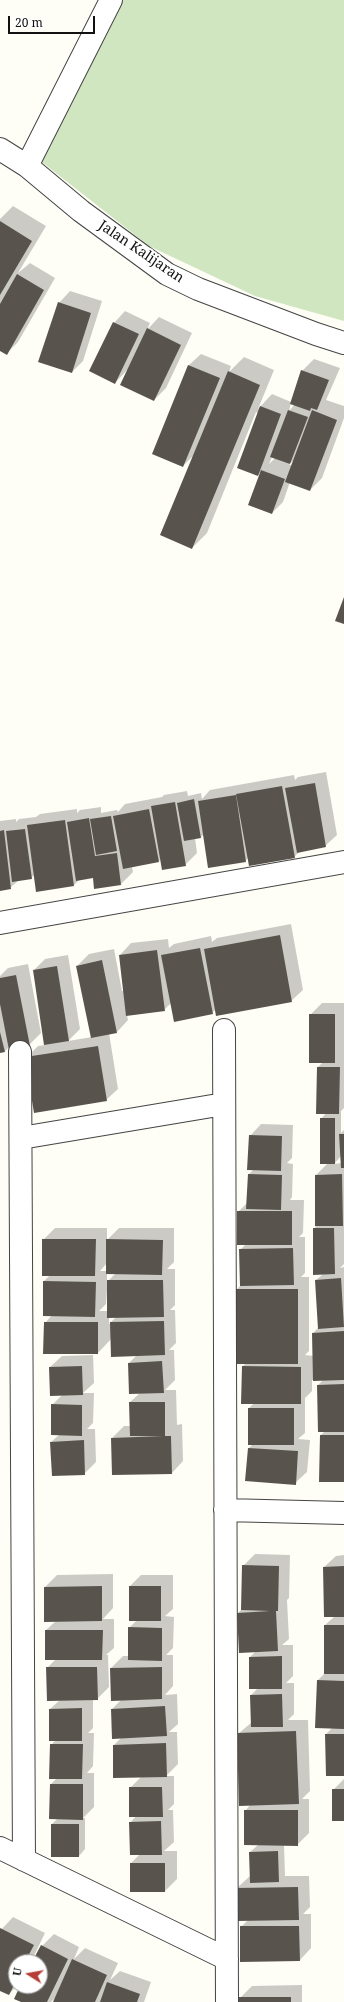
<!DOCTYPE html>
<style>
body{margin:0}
#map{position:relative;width:344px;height:2002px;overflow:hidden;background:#fefdf6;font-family:"Noto Serif",serif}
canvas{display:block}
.north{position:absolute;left:8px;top:1954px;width:40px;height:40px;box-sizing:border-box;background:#fff;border:1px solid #a0a0a0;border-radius:50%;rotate:281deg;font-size:11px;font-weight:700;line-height:16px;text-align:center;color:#111}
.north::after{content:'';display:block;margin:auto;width:14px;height:18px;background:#b53d35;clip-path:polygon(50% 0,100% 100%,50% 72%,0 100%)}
.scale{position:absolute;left:8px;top:16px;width:87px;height:18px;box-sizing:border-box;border:2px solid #111;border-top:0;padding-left:5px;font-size:12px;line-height:14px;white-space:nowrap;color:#111;-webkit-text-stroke:3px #fff;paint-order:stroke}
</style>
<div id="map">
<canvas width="344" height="2002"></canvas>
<div class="north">U</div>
<div class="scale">20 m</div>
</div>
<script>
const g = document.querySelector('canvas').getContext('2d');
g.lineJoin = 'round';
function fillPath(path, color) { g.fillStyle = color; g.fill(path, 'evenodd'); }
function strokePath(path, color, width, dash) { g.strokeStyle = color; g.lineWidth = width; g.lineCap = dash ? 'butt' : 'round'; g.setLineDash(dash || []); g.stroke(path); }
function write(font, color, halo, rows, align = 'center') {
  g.font = font + ' "Noto Serif",serif'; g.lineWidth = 4; g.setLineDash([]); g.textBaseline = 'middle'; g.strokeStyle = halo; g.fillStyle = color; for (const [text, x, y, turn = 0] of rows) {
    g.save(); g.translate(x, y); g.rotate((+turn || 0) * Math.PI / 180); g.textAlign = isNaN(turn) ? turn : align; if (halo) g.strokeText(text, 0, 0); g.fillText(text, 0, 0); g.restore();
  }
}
const green = new Path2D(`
 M122,0H344V321L255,296L149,246L38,159Z`);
const shadow = new Path2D(`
 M13,206L46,226L18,273L30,263L55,278L18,342L6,354L0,350V219Z
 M70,291L102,301L83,361L72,372L59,303Z
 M125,311L150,323L147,330L159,317L192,333L166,388L154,400L127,370L115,383L114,323Z
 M201,354L231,366L229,372L244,357L274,370L258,409L272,394L291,402L302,371L314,359L340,368L326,400L344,406V418L322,478L310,490L290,482L283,502L272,513L249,505L263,470L258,475V413L256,412L207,533L192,548L195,454L183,466L153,453L189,365ZM291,403L295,404L289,411ZM272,457L275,458L269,464ZM295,458L292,466L289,464L292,462Z
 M326,772L337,835L325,846L300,851L294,857L248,858L245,861L204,834L201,837L195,838L197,853L185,865L161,859L159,861L132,867L133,872L121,884L93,877L80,879L74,885L35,874L31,878L19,880L10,888L0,889V821L16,819V822L19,819L36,817L40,814L77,809V813L80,810L101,807V813L117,810L118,812L125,804L162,797L164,795L187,791L188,796L201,793L202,799L210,790L294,775L295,780L298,777Z
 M291,924L303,990L291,1001L216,1009L212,1013L171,1003L164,1010L127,1015L128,1020L117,1032L109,1033L118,1089L106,1100L26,1058L38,1046L45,1045L34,970L45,959L68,955L80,1029L68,1041L92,1037L77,966L89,954L114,949L122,991H124L120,955L131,943L168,939L169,948L174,944L211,936L212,942L217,938Z
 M28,964L41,1033L29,1045L9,1047L4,1052H0V976L8,968Z
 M322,1003H344V1108L341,1111V1133L344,1130V1264L340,1268L344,1267V1481L321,1435L325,1431H319L318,1385L323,1380H312V1391L305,1398V1433L298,1439L310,1440L307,1472L295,1483L249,1448L253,1444H249V1408L254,1403L243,1366L246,1363L236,1290L241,1285L240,1250L246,1244L238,1212L248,1202L249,1174L254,1169L250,1136L261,1124L293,1125L292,1158L287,1163L293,1164L292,1197L290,1200H304L303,1233L299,1237H305V1273L301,1277H309V1351L305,1355L314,1356L313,1333L319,1327L316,1280L323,1274L314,1229L316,1226V1175L328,1163L321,1119L326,1113H317L318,1067L323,1062L310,1015ZM341,1156L342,1163L334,1164Z
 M55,1228H107V1240L119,1228H174V1262L167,1269H175V1305L170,1310H175L176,1343L169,1350H174L175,1380L165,1390H176L177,1425L182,1424L183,1461L172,1473L112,1438L124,1426H131L130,1402L140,1393H130L129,1363L137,1355L111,1339L98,1353H93L94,1383L83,1393H94L93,1423L87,1429H95L96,1462L84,1474L51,1442L59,1435L52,1405L62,1395L50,1367L62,1356L93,1355V1353L45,1323L52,1315L44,1281L50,1275L43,1240ZM107,1263V1271H100ZM107,1273L115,1274L107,1282ZM107,1290H108V1311H99L106,1304ZM109,1317H116L109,1324Z
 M255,1554L290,1555L289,1598L287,1600L289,1639L282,1645H293V1676L286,1683H294V1714L288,1720H308L310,1791L302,1799H309V1833L297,1845H284L285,1876H309L310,1907L303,1914H311V1948L300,1960L241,1927L248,1920L237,1888L250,1876V1852L258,1845L245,1811L251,1804L238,1734L252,1722L251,1695L258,1688L250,1657L256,1651L238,1613L242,1609L243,1566Z
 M344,1555V1775L326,1734L333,1727L318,1680L325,1673V1625L335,1616L324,1567L336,1556Z
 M113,1574V1608L103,1619H114V1648L106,1655H108L109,1687L97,1699H93V1728L88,1733H94L93,1766L87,1773H94V1807L83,1818H85V1849L79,1856L52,1824L57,1819L51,1784L57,1778L51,1745L56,1740L50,1709L60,1700L47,1668L56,1659L46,1630L56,1621L45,1587L57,1575Z
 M141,1575H173V1609L165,1616L174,1617L173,1648L166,1655H173V1686L165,1695L177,1694L178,1724L169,1732H177L178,1764L166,1776H174V1804L168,1810H173L174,1842L164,1851H177V1879L165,1891H131V1863L140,1854L130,1823L136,1816L130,1788L141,1777L114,1745L121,1738L112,1709L121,1700L111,1668L123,1656H129V1628L137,1620L130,1586Z
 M344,1779V1820L333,1790Z
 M13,1917L45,1933L31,1962H16L17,1986L9,1994L0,1990V1931Z
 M54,1934L79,1947L74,1959L85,1948L118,1963L110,1980L120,1971L151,1982L144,2002H54L56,1997L51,2002H23L21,1986H40V1962H34L42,1946Z
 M302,1985V2002H240V1998L252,1986Z`);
const building = new Path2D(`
 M0,221L32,241L0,295Z
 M17,274L44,290L7,355L0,351V304Z
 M58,302L91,313L72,373L38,362Z
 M113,322L139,334L115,384L89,371Z
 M147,328L181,345L154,401L120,385Z
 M188,365L220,378L183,467L152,454Z
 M301,370L329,380L317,410L311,408L310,411L290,404Z
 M228,371L260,385L192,549L160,535Z
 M260,406L281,414L258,476L237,468Z
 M288,410L308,417L290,464L270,457Z
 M312,410L337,420L310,491L285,482Z
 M261,470L285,479L272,514L248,505Z
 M344,597V624L335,621Z
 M315,783L326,847L297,853L285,788Z
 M282,786L295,858L249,866L236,794Z
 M236,795L246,862L208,868L198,801Z
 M194,799L201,838L184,841L177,803Z
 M175,802L186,866L162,870L151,806Z
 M149,809L159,862L123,869L113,816Z
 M111,816L117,851L96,855L90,819Z
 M89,818L95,856L117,853L121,885L94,889L93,878L76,881L67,822Z
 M65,820L74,886L36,892L27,825Z
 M25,829L32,879L12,882L6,831Z
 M4,830L11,889L0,891V831Z
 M280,935L292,1002L216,1016L204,949Z
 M200,948L213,1014L174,1022L161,955Z
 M157,950L165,1011L126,1016L119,955Z
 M102,960L117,1033L91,1038L76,966Z
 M57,966L69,1041L44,1045L33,970Z
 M16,975L30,1046L9,1050L0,1004V978Z
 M309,1014H335V1063H309Z
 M0,1032L5,1052L0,1053Z
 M98,1046L107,1101L34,1113L25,1057Z
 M317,1067H340L339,1114H316Z
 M320,1118H335V1164H320Z
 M339,1134H344V1168H341Z
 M249,1135L282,1136L281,1171L247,1170Z
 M248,1174L282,1175L281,1210L246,1209Z
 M342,1174L343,1226H315V1175Z
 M237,1211H292V1245H237Z
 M313,1228H334L335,1274L313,1275Z
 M42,1239H96L95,1276H42Z
 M106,1239L163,1240L162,1275L106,1274Z
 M293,1248L294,1285L240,1286L239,1249Z
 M341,1278L344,1327L318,1329L315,1280Z
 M107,1280H163L164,1317L107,1318Z
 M43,1281L96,1282L95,1317L43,1316Z
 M235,1289H298V1364H235Z
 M164,1321L165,1355L111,1357L110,1322Z
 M44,1322H98V1354H43Z
 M344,1331V1380L313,1381L312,1333Z
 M162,1361L164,1393L129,1394L128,1363Z
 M82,1366L83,1395L50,1396L49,1367Z
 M242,1366L301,1367V1404H241Z
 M344,1384V1432H318L317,1385Z
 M129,1402H165V1436H171L172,1474L112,1475L111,1438L163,1436H130Z
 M51,1404L82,1405V1436L51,1435Z
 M248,1408H294V1445H248Z
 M320,1435H344V1482H319Z
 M84,1440L85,1475L52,1476L50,1442Z
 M248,1448L298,1451L296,1485L245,1481Z
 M242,1565L279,1566L278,1611H276L278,1651L239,1653L237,1613L270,1611L241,1610Z
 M344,1566V1617H324L323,1567Z
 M102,1586V1621L44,1622V1587Z
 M129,1586H161V1621H129Z
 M324,1625H344V1674H324Z
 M128,1627L162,1628V1661L128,1660Z
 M45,1630H103L102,1660H45Z
 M282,1656V1689H249V1657Z
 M46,1667H97L98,1700L47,1701Z
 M162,1667V1699L111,1701L110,1668Z
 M317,1680L344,1681V1729L315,1728Z
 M282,1694L283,1727H251L250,1695Z
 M165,1706L167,1736L112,1739L111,1709Z
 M82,1708V1741H49V1709Z
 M296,1731L299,1804L239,1806L237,1733Z
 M325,1734H344V1776H326Z
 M166,1743L167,1777L113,1778V1745Z
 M50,1744H83L82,1779H49Z
 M50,1784H83V1820L49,1819Z
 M129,1787H162L163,1817H129Z
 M332,1789H344V1821H332Z
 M244,1810H298V1846L244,1845Z
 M161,1821L162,1855H130L129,1822Z
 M51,1824H79V1857H51Z
 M278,1851L279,1882L250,1883L249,1852Z
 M130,1863H165V1892H130Z
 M298,1887L299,1920L236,1921V1888Z
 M240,1926H299L300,1961L240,1962Z
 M0,1928L34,1945L25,1962H16V1981L9,1995L0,1991Z
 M41,1945L68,1959L47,2002H21L14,1999L20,1986H40V1962H32Z
 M72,1959L107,1975L95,2002H53Z
 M107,1982L140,1994L137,2002H100Z
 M239,1997H291V2002H239Z`);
const minor = new Path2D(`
 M0,149L27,166L81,211L167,274L198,289L316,334L344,343
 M27,166L111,0
 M0,923L344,862
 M224,1030L227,2002
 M20,1052L24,1860
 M21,1138L224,1104
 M225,1510L344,1513
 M0,1848L227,1959`);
const streetNames = [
 ["Jalan Kalijaran",141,252,34]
];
fillPath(green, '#d0e6c1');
fillPath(shadow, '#0003');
fillPath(building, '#59534e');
strokePath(minor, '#444', 24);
strokePath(minor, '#fff', 22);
write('14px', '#111', '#fff', streetNames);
</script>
